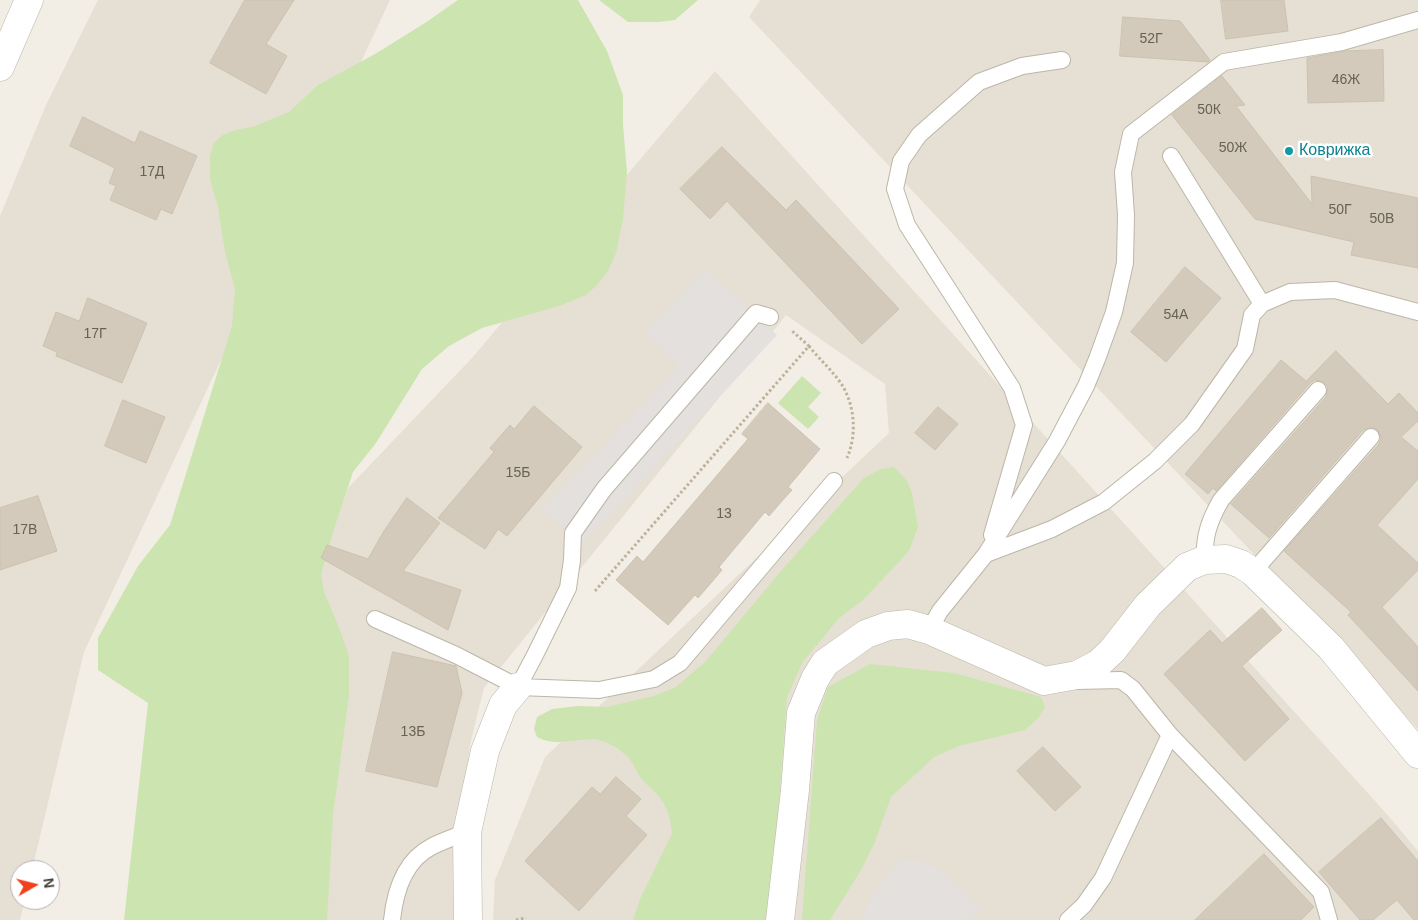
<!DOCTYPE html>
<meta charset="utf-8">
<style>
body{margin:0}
#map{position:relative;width:1418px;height:920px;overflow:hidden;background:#f2eee5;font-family:Helvetica,sans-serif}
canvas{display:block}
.north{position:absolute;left:10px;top:860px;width:50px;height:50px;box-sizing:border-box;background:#fff;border:1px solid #b4b2ae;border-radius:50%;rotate:82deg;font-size:14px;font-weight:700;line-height:20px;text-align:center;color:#443e35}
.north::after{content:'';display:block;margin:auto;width:18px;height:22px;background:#f0401e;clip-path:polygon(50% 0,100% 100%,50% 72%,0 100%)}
</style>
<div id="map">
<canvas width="1418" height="920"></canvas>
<div class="north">N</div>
</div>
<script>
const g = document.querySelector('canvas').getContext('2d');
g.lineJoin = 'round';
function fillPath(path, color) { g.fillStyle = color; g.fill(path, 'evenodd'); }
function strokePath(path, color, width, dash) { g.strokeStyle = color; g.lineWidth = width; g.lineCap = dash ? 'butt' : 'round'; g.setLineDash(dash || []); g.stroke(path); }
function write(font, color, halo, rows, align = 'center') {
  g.font = font + ' Helvetica,sans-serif'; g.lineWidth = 5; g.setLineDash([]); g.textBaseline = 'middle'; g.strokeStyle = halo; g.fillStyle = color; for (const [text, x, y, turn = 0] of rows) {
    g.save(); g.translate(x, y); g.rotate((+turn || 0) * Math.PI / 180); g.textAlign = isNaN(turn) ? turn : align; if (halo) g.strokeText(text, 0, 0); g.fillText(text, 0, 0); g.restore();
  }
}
const residential = new Path2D(`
 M98,0H390L84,652L32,870H20V900H25L20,920H0V216L46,105Z
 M760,0H1418V729L749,17Z
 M715,71L1385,812L1418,851V920H493L495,880L545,757L889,433L885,384L786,315L484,688L471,740L459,821V920H279L293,630L348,488L472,358Z`);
const green = new Path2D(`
 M458,0H578L607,51L623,95V124L627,173L623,218L616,253L608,271L598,284L586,295L562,305L482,328L449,346L422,369L376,443L353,472L333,532L321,574L324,592L340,630L349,656V695L333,815L327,920H124L148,703L98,670V638L138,566L170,525L232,326L235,289L225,252L218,207L210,179V156L214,143L221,136L232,131L255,126L289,112L318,85L375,54L425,23Z
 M599,0H698L675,20L659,22H628Z
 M802,376L821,393L808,407L819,417L808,429L778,403Z
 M894,467L907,481L912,493L918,527L909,551L864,599L838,619L822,639L803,661L787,697L770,920H633L641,897L672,834C671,825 670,816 666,808C661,795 650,789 642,779C636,772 633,762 627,756C618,748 606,740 593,739C574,739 555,747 537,737L534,729L537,717L552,709L578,706L607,707L654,696L676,687L706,661L781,571L864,478L881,469Z
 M870,664L954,673L1041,697L1045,707L1038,718L1025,730L959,746L934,757L891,797L874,844L861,870L830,920H802L817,720L828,687Z`);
const parking = new Path2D(`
 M706,269L777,335L582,545L542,510L679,366L645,332Z
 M903,857L937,867L981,908L969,920H860L872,894Z`);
const building = new Path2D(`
 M245,0H294L266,44L287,56L266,94L210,63Z
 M1221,0H1284L1288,31L1226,39Z
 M1123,17L1180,21L1210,60L1208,62L1120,56Z
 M1383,50L1384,101L1308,103L1307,58L1345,51Z
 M1222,76L1245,105L1236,106L1312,204L1311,176L1418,198V268L1351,255L1354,242L1255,219L1172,115Z
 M83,117L135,143L140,131L197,156L172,214L161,209L156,220L110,200L116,186L109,183L115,168L70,146Z
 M722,147L786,210L796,200L899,309L862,344L727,201L710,219L680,189Z
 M1185,267L1221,298L1166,362L1131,332Z
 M88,298L147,323L122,383L56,356L57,352L43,346L56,312L79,321Z
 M1336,351L1388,404L1399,393L1418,413V421L1401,437L1418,451V479L1377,525L1418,563V570L1382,607L1418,647V691L1348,615L1351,612L1284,551L1379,444L1381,438L1378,430L1372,427L1363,430L1269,538L1231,504L1326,397L1328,387L1324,382L1315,380L1310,383L1216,491L1213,488L1208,494L1185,474L1281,360L1306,381Z
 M123,400L165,417L146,463L105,446Z
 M768,403L820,449L788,487L792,490L782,501L769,516L765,512L719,567L722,570L711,583L698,598L695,595L668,625L616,580L637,556L643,562L748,439L742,434Z
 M534,406L582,447L507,536L498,529L485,549L438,518L494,452L490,448L510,425L514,429Z
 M938,407L958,424L935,450L915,433Z
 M38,496L57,551L0,570V508Z
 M407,498L440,523L403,571L461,590L448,630L321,558L327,545L368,559L384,531Z
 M1262,608L1282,630L1242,666L1289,719L1245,761L1164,674L1210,630L1222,643Z
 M393,652L456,666L462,693L437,787L366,771Z
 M1043,747L1081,787L1055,811L1017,771Z
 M616,777L641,799L626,816L647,835L579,911L525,861L592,787L600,794Z
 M1381,818L1418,861V920H1414L1397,900L1373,920H1360L1319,872Z
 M1264,854L1314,907L1301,920H1195Z`);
const path = new Path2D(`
 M809,346C819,359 833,371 842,385C855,406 857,435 847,458
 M595,591L809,346L791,330
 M516,920L526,918`);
const lane = new Path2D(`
 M1171,156L1262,304
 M992,535L1024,425L1012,388L907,225L895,189L901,161L919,135L979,82L1022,66L1062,60
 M986,554L1052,529L1104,502L1155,461L1192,424L1245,349L1252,315L1262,304L1290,292L1335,290L1418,312
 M1204,560C1205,535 1208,523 1221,500L1318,390
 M1253,572L1371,437
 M375,619L456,655L518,687L599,690L654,679L680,663L834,481
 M929,630L940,611L986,554L1057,441L1086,386L1097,359L1114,312L1125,263L1126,215L1123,172L1131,134L1224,62L1342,42L1418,20
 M518,687L534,657L568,588L572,560L573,533L604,489L756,313L770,317
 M1170,735L1321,892L1329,920
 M392,920C395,892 404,861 431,847C442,841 455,837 467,832
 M1068,920L1084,905L1103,878L1170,735L1133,689L1121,680L1076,681`);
const street = new Path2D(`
 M0,67L29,0
 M468,920L467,832L485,751L503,705L518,687
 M780,920L795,790L801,713L815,679L825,663L866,634L888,626L908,624L929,630L1044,681L1077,675L1098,664L1112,651L1148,605L1187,567L1204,560L1226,559L1241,564L1253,572L1331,648L1418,754`);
const markers = [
 [1289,151,5,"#0f9aa8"]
];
const numberNames = [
 ["52Г",1151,39],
 ["46Ж",1346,80],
 ["50К",1209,110],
 ["50Ж",1233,148],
 ["17Д",152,172],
 ["50Г",1340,210],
 ["50В",1382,219],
 ["54А",1176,315],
 ["17Г",95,334],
 ["15Б",518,473],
 ["13",724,514],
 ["17В",25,530],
 ["13Б",413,732]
];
const cultureNames = [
 ["Коврижка",1299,151]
];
fillPath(residential, '#e5e0d3');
fillPath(green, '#cce4af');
fillPath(parking, '#e3e0dd');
fillPath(building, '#d3cabb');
strokePath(building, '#cdc2af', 1);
strokePath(lane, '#bcb6a8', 18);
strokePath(street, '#bcb6a8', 29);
strokePath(path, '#beb19a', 3, [2.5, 2.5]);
strokePath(lane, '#fff', 16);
strokePath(street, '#fff', 28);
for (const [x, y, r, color] of markers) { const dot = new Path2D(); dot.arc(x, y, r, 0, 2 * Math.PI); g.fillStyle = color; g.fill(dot); strokePath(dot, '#fff', 2); }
write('14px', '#686156', null, numberNames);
write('16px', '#0d838f', '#fff', cultureNames, 'left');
</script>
